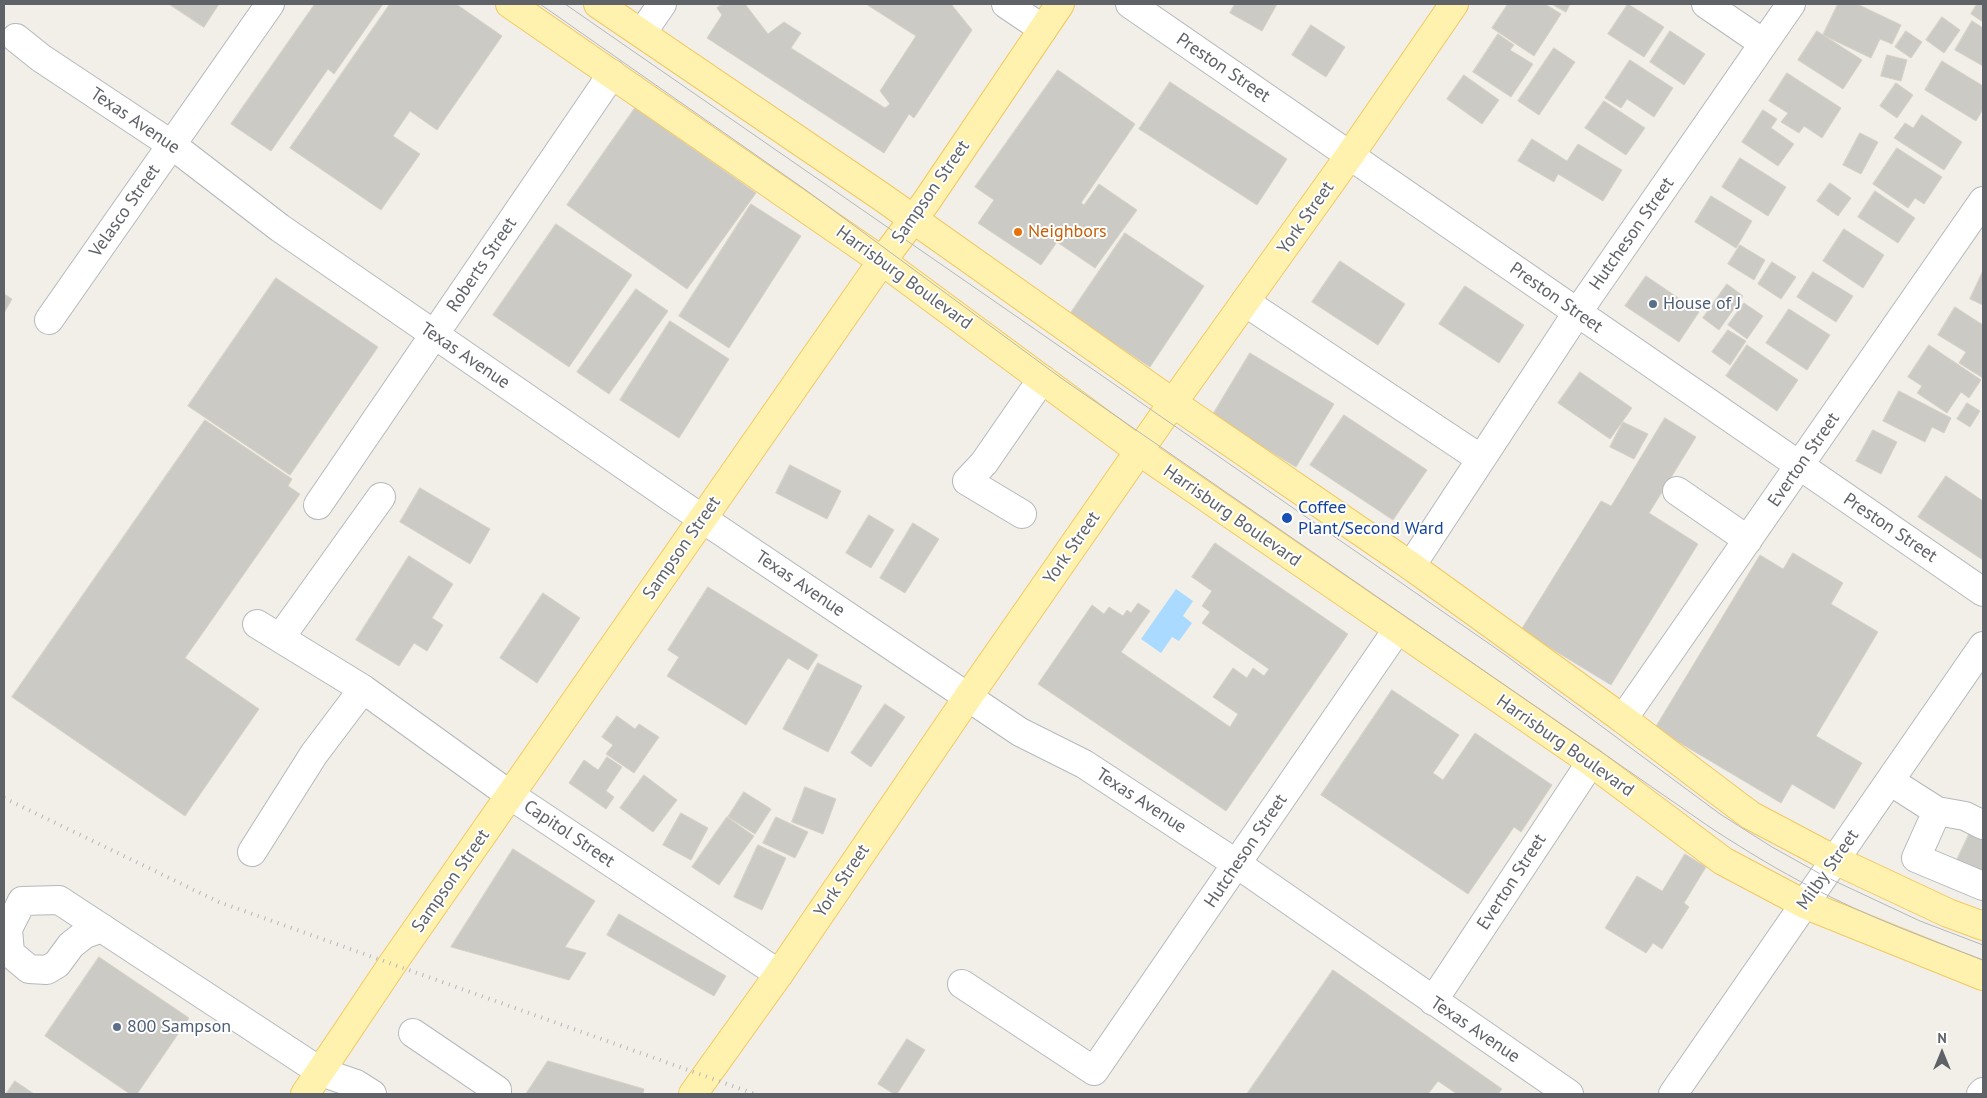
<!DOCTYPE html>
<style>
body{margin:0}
#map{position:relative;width:1987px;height:1098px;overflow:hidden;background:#f1efe8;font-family:"PT Sans",sans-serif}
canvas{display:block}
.frame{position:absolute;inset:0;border:5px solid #5f6368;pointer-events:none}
.north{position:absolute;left:1917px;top:1028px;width:50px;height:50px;-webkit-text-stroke:4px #fff;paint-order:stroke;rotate:0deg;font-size:14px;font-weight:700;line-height:20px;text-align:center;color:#5f6368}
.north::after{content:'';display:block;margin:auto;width:18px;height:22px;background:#5f6368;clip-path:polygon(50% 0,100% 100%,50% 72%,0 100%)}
</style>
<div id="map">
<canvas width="1987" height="1098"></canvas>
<div class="frame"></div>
<div class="north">N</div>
</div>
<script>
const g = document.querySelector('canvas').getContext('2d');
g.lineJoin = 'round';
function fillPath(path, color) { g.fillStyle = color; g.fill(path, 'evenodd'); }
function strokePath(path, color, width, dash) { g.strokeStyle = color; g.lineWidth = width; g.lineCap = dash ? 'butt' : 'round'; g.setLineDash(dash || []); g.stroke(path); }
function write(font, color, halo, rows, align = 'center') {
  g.font = font + ' "PT Sans",sans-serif'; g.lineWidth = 4; g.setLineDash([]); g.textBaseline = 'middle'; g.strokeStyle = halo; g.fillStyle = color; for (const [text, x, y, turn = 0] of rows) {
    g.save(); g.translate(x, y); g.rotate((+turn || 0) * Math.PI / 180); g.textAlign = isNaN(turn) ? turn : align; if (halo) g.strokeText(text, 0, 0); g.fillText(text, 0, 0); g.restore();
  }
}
const water = new Path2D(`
 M1176,589L1193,601L1183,616L1192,623L1179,641L1172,637L1161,653L1141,639Z`);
const building = new Path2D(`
 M169,4H219L204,27Z
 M315,4H383L334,74L328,69L271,151L231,124Z
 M390,4H456L502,36L437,130L410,111L393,136L420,154L381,210L290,148Z
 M723,4H745L768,34L784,22L801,33L791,48L885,108L890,104L880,91L916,36L866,4H951L972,30L914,118L909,114L884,153L707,38L722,15L717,8Z
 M1235,4H1277L1262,31L1230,13Z
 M1508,4H1545L1561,14L1534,56L1492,28Z
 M1552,4H1570L1566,12Z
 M1628,4L1664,27L1644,57L1608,34Z
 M1838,4H1857L1901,25L1892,44L1880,39L1871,58L1823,35Z
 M1977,4H1983V22L1971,14Z
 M1942,17L1960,30L1944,53L1926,40Z
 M1972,21L1983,28V66L1955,50Z
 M1311,25L1345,47L1326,77L1292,55Z
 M1670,31L1705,54L1684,85L1650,62Z
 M1817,31L1862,60L1843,89L1798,60Z
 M1906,31L1922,42L1911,58L1895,47Z
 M1498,34L1514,45L1510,50L1533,64L1511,97L1473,72Z
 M1554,48L1575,62L1539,115L1518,101Z
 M1887,55L1907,60L1901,81L1881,76Z
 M1630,60L1673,88L1654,117L1627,99L1621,108L1605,98Z
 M1942,61L1983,86V109L1976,121L1925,90Z
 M1058,70L1135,124L1081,203L1084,205L1099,184L1137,210L1095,268L1057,242L1041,265L978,223L994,200L975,187Z
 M1787,73L1841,108L1822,138L1804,126L1799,133L1781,122L1788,113L1769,101Z
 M1464,75L1499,100L1482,124L1447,99Z
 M1170,82L1287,159L1257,205L1139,129Z
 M1896,83L1913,95L1897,118L1880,106Z
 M1604,101L1645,128L1626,155L1585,128Z
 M635,108L756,193L687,289L567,205Z
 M1763,110L1777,119L1771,128L1794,144L1778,166L1742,142Z
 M1922,115L1962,142L1944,170L1894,138L1905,123L1913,128Z
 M1860,133L1878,142L1861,174L1843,165Z
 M1532,139L1567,161L1578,144L1622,170L1603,201L1558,174L1554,182L1518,161Z
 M1897,148L1942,177L1924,204L1915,198L1908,208L1873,184Z
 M1740,158L1786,187L1768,216L1722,187Z
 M1830,183L1851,198L1838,216L1817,201Z
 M1875,191L1915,218L1898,243L1858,217Z
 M1711,196L1752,221L1736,248L1695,222Z
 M751,204L801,236L729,348L679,316Z
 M556,224L632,275L569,367L493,315Z
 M1844,229L1884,255L1863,288L1823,261Z
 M1125,233L1204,286L1150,367L1070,314Z
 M1740,245L1765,260L1754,280L1728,264Z
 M1340,261L1405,304L1378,345L1312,302Z
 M1772,262L1796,277L1781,299L1758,284Z
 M1983,271V305L1970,299Z
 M1813,272L1853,296L1836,322L1797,297Z
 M1646,276L1699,312L1679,342L1625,306Z
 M276,278L378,347L290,475L188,406Z
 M1727,284L1743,296L1719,330L1703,318Z
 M1465,286L1524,325L1499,363L1439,324Z
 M636,289L668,311L609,394L577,372Z
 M4,294L12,299L4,313Z
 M1744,303L1763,316L1747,339L1728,325Z
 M1955,307L1983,325V378L1959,363L1966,352L1938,335Z
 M1789,309L1830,335L1807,370L1766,343Z
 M670,321L729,359L679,438L620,400Z
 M1728,330L1746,341L1730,365L1712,352Z
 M1747,345L1798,380L1777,411L1726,376Z
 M1929,345L1981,380L1969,398L1961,392L1947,413L1917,393L1922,386L1908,377Z
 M1250,353L1334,404L1296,467L1212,416Z
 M1580,372L1632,408L1610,439L1558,403Z
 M1899,391L1951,418L1944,433L1932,427L1925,442L1883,421Z
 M1967,403L1980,411L1970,427L1957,419Z
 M1344,415L1427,470L1393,520L1310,465Z
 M1665,418L1696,437L1649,513L1698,544L1611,685L1521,630L1601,501L1611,506Z
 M205,420L292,479L288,486L300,494L185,658L259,709L185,816L12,697Z
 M1623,422L1648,434L1634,459L1610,447Z
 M1873,430L1897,442L1881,474L1856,461Z
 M790,465L841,491L827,519L776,493Z
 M1946,476L1983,501V560L1918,517Z
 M420,488L490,529L470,564L400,522Z
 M869,515L894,530L871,568L846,553Z
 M913,523L939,539L905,593L880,578Z
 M1215,543L1348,634L1226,811L1038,684L1092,605L1104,614L1109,607L1123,616L1127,610L1131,613L1138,603L1150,611L1121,652L1230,727L1238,714L1213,697L1233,668L1247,678L1253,668L1264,676L1269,669L1202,623L1210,612L1202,606L1212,591L1192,577Z
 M1793,553L1843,583L1831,604L1878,632L1816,736L1862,763L1834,809L1792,784L1781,803L1655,728L1760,555L1783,569Z
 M409,556L453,584L432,618L443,625L427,651L414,643L399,666L356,640Z
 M708,587L818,655L808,670L788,658L746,725L667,676L679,657L668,650Z
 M543,593L580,618L537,683L500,658Z
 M818,663L862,686L828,752L783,729Z
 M1392,690L1459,735L1433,773L1443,780L1475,733L1552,785L1521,832L1514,827L1468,894L1321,795Z
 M885,704L905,717L871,767L851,753Z
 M617,716L635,729L639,724L659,737L634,773L606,754L613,745L602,737Z
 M607,757L622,767L606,791L614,797L606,809L569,783L584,760L598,770Z
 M644,775L677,800L653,832L620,808Z
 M805,787L836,799L823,834L792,822Z
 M744,792L771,809L755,834L728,817Z
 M681,813L708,828L691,860L663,845Z
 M727,817L754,836L719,885L692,867Z
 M776,817L808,832L795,858L763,843Z
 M1973,826L1983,831V878L1955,864Z
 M758,845L786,858L762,910L734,897Z
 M513,849L595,901L565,947L586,953L569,980L451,947Z
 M1685,854L1706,867L1684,903L1689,907L1662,949L1653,943L1646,953L1605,928L1637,876L1662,891Z
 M619,914L726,976L714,996L607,935Z
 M99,957L189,1018L137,1094H130L45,1036Z
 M1333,970L1502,1089L1498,1094H1457L1438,1081L1428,1094H1247Z
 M907,1039L925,1050L897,1094H894L878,1084Z
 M548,1061L644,1089L643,1094H526Z
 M15,1081L34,1094H6Z`);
const minor = new Path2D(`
 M1006,4L1043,29
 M1130,4L1983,592
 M1706,4L1763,43
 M642,33L662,4
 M16,38L41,58L172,145L280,228L673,499L1020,732L1084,764L1237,864L1569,1094
 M1245,302L1481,459
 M49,320L270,4
 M1677,491L1748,540
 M318,505L612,74
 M1022,514L967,481L984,463L1042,379
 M1411,566L1577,313L1791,4
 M257,624L363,689L510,795L779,974
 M280,638L381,497
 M1623,719L1983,201
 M1890,781L1937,811L1916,858L1983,886
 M1937,811L1965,816L1983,825
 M252,852L314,754L363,689
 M102,928L85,934L71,945L57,964L47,970L29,969L10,953L8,929L22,901L59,900L321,1072L356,1084L372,1094
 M962,984L1094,1071L1397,630
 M1433,1001L1591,762
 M413,1033L497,1090V1094
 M1673,1094L1983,646
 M1981,1094L1983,1092`);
const major = new Path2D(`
 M510,4L882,261L1139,451L1591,762L1723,861L1804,904L1983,976
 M598,4L882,197L1173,403L1411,566L1623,719L1750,815L1835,860L1948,913L1983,926
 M305,1094L393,963L882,261L926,202L1060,4
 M693,1094L779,974L968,697L1162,418L1350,155L1454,4`);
const tram = new Path2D(`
 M540,4L803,188L1061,378L1714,830C1747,851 1779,871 1813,888C1868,917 1926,938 1983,960
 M565,4L1504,654L1720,814L1772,847L1824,876L1920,921L1983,945`);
const rail = new Path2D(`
 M4,798L219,902L755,1094`);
const markers = [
 [1018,232,5,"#e8710a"],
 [1653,304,5,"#5c6f8a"],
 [1287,518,6,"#1a4fb4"],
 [117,1027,5,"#5c6f8a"]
];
const streetNames = [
 ["Preston Street",1223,68,34],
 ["Texas Avenue",135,121,34],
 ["Sampson Street",931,192,-55],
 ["Velasco Street",125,211,-55],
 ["York Street",1306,218,-55],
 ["Hutcheson Street",1632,234,-55],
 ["Roberts Street",482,265,-56],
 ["Harrisburg Boulevard",904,278,36],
 ["Preston Street",1556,298,35],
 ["Texas Avenue",465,356,34],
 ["Everton Street",1804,460,-55],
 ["Harrisburg Boulevard",1232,516,35],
 ["Preston Street",1890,528,34],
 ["Sampson Street",682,548,-55],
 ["York Street",1072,548,-55],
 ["Texas Avenue",800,584,34],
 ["Harrisburg Boulevard",1565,746,35],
 ["Texas Avenue",1141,801,33],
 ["Capitol Street",569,834,34],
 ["Hutcheson Street",1246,851,-56],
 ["Milby Street",1828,870,-55],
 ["Sampson Street",451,881,-55],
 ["York Street",842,881,-56],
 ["Everton Street",1512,882,-57],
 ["Texas Avenue",1475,1030,34]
];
const foodNames = [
 ["Neighbors",1028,232]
];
const serviceNames = [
 ["House of J",1663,304],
 ["800 Sampson",127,1027]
];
const transitNames = [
 ["Coffee",1298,508],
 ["Plant/Second Ward",1298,529]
];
fillPath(water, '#aadaff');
fillPath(building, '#cccac5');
strokePath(building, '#d6d1c6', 1);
strokePath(minor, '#b5b8bc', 30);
strokePath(major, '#f2c960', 30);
strokePath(minor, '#fff', 28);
strokePath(major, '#fff2af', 28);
strokePath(tram, '#b6b7b8', 1);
strokePath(rail, '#b6b7b8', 4, [1, 6]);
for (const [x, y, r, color] of markers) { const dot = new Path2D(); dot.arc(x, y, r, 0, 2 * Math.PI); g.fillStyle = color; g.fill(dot); strokePath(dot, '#fff', 2); }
write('18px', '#5f6368', '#fff', streetNames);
write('18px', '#c56008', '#fff', foodNames, 'left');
write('18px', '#4e5e75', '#fff', serviceNames, 'left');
write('18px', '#164399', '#fff', transitNames, 'left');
</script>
